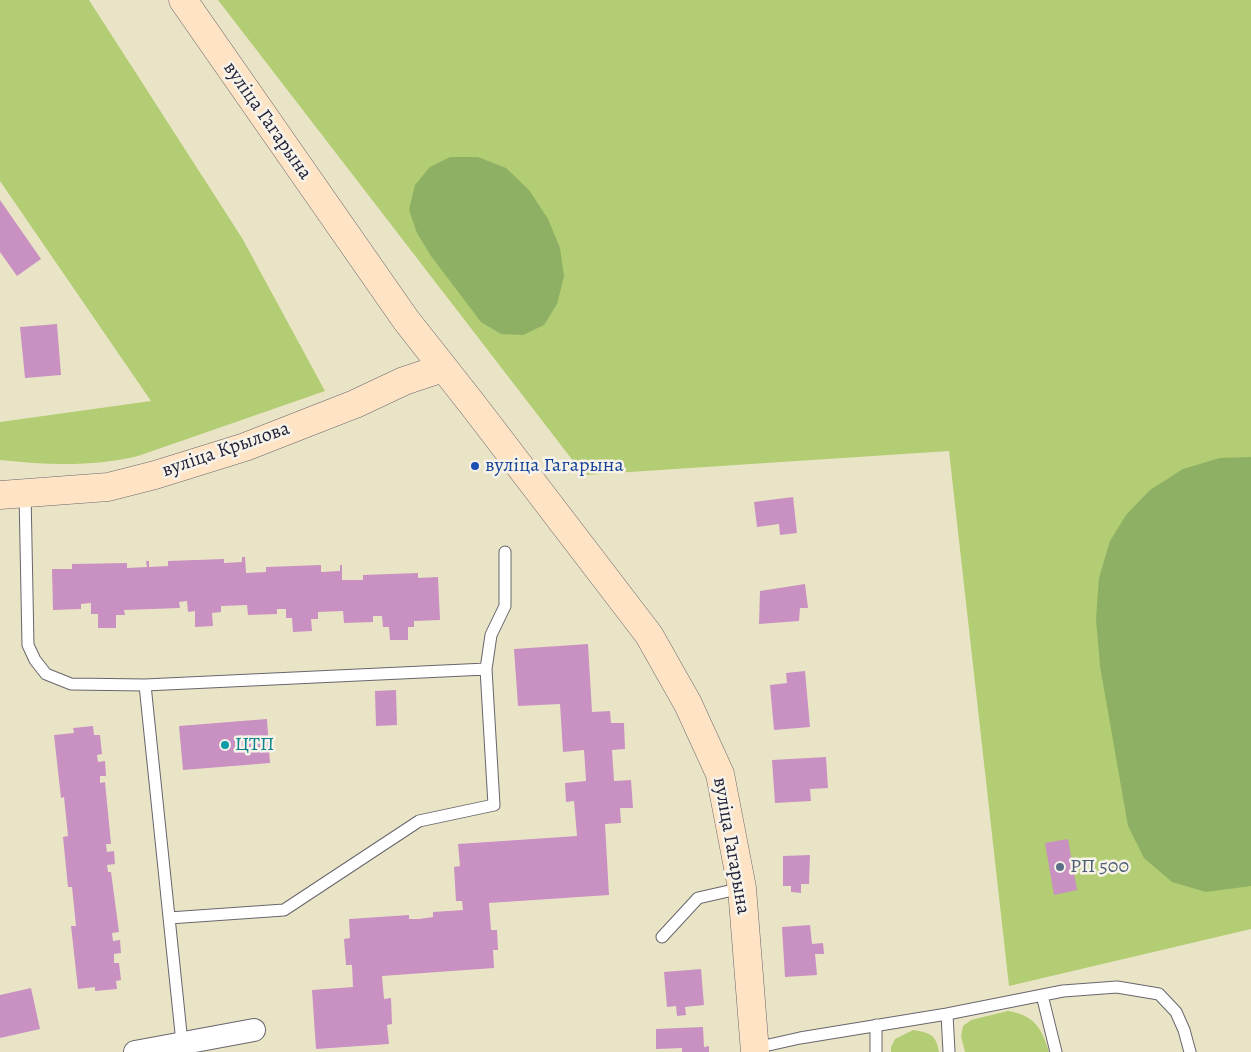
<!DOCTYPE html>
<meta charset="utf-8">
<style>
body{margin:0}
canvas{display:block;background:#eae4c6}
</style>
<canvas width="1251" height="1052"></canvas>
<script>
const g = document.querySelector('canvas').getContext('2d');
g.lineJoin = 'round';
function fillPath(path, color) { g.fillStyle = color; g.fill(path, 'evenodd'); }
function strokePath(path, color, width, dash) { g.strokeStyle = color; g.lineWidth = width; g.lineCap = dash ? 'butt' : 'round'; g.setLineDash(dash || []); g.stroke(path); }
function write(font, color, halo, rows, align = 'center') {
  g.font = font + ' Alegreya,serif'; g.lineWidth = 5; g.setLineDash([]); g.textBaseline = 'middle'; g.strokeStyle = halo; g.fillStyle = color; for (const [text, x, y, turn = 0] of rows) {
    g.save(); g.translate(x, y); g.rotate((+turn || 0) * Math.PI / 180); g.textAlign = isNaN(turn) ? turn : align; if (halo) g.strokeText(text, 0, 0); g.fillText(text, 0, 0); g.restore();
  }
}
const green = new Path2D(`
 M0,0H89L242,238L325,391L138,456C93,467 47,465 0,460V422L151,401L0,181Z
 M218,0H1251V929L1009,986L949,451L584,475Z
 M1008,1011C1034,1015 1042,1028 1049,1052H965L961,1036L963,1026L971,1020Z
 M913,1030C930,1033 936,1034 939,1052H891V1047L895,1039Z`);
const forest = new Path2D(`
 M450,157H478L506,168L529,190L548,219L560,248L564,276L557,304L544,325L523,335L501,334L481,322L431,256L417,233L409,210L415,185L430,167Z
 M1251,457V886L1206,892L1172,882L1144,858L1128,826L1100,666L1096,619L1099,578L1110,541L1126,515L1150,490L1183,469L1220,458Z`);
const building = new Path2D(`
 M0,200L41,259L17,276L0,252Z
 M57,324L61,375L25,378L20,327Z
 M793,497L797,533L780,535L779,524L757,527L754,502Z
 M242,557H245L246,573L266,572V567L321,565V572L340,571V565H342V580H363V575L418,573V578L438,577L440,620L414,621V627H408V640H390L389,627H383L382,616H373V622L344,623L343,611L318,612V619H311L312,631L293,632L292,618H286V609H277V614L248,615L247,605L221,606V612L212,613L213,626L195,627V611L188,612L187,601L179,602L180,608L124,610L125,615H116V628H98V614H91V603L81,604V609L53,610L52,569H72V564L127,563V568L147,567L146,561H149V567L168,566V561L224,559V563L242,562Z
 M805,584L808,608H800L799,621L759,624L760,591Z
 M588,644L592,712L610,711L611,723H624L625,749L612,750L614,781L631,780L633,808H620L621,823L605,824L609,895L489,903L491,930H497L498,950H493L494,968L382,976L384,999L391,998L392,1024L387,1025L389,1044L316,1049L312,990L353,987L352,965H346L344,939L350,938L349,919L409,915V919H419L433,917V912L463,910L462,901H456L454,867L460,866L458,844L577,836L574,801L566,802L565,783L586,781L584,750L563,752L560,704L518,706L514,649Z
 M805,671L810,727L774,730L770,685L787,683L786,673Z
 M396,690L397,725L376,726L375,691Z
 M267,719L270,763L183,770L179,726Z
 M93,726L94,735H100L102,754L97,755L98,762L105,761L106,776H100V783L105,782L111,844H106L107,852L114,851L115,864L107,865L108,872H111L119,932L112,933L113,941L120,940L121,953L114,954V963H119L121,980L116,981L117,989L95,991V987L78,989L71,926H76L72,887H68L63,837L68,836L64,797L61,798L54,735L74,733L73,728Z
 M826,757L828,788L810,789L811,801L775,803L772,760Z
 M1068,839L1077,890L1054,895L1045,843Z
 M810,855L809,884H801V893L791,892V886H783V856Z
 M810,925L812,944L823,943L824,954H815L817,975L785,977L782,927Z
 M701,969L704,1005L685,1007L686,1015L677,1016L676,1006L667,1007L664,972Z
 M31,988L40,1029L0,1038V995Z
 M703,1027L704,1047L709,1046V1052H682V1048L656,1049V1029Z`);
const service = new Path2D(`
 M25,493L28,645L35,660L46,674L71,684L145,685L486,669
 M145,685L182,1043
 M169,918L284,910L419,821L494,805L486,669L491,635L505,606V552
 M662,937L698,898L742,888
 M1042,995L1056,1052
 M947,1014L949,1052
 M876,1025V1052
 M755,1048L800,1038L947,1014L1063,991L1117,987L1159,994L1176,1012L1184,1030L1190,1052`);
const minor = new Path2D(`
 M135,1052L254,1030`);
const secondary = new Path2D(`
 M183,0L406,320L473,405L649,635L688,704L720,774L742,888L755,1052
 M0,495L108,487L155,475L245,447L355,404L404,381L443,368`);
const markers = [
 [475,466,5,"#1a4fb4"],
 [225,745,5,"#0f9aa8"],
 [1060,867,5,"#5c6f8a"]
];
const streetNames = [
 ["вуліца Гагарына",267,121,55],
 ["вуліца Крылова",226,450,-19],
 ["вуліца Гагарына",731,846,80]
];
const transitNames = [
 ["вуліца Гагарына",485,466]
];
const cultureNames = [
 ["ЦТП",235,745]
];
const serviceNames = [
 ["РП 500",1070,867]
];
fillPath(green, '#b2cd73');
fillPath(forest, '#8db065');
fillPath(building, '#c991c2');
strokePath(service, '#68666c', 13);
strokePath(minor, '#68666c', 24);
strokePath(secondary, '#68666c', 29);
strokePath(service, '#fff', 11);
strokePath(minor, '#fff', 22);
strokePath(secondary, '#fee4c5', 28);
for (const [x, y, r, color] of markers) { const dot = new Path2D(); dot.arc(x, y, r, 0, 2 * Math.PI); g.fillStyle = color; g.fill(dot); strokePath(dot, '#f7f3e8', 2); }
write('20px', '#22223b', '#f7f3e8', streetNames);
write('20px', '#164399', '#f7f3e8', transitNames, 'left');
write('20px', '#0d838f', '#f7f3e8', cultureNames, 'left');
write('20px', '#4e5e75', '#f7f3e8', serviceNames, 'left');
</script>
